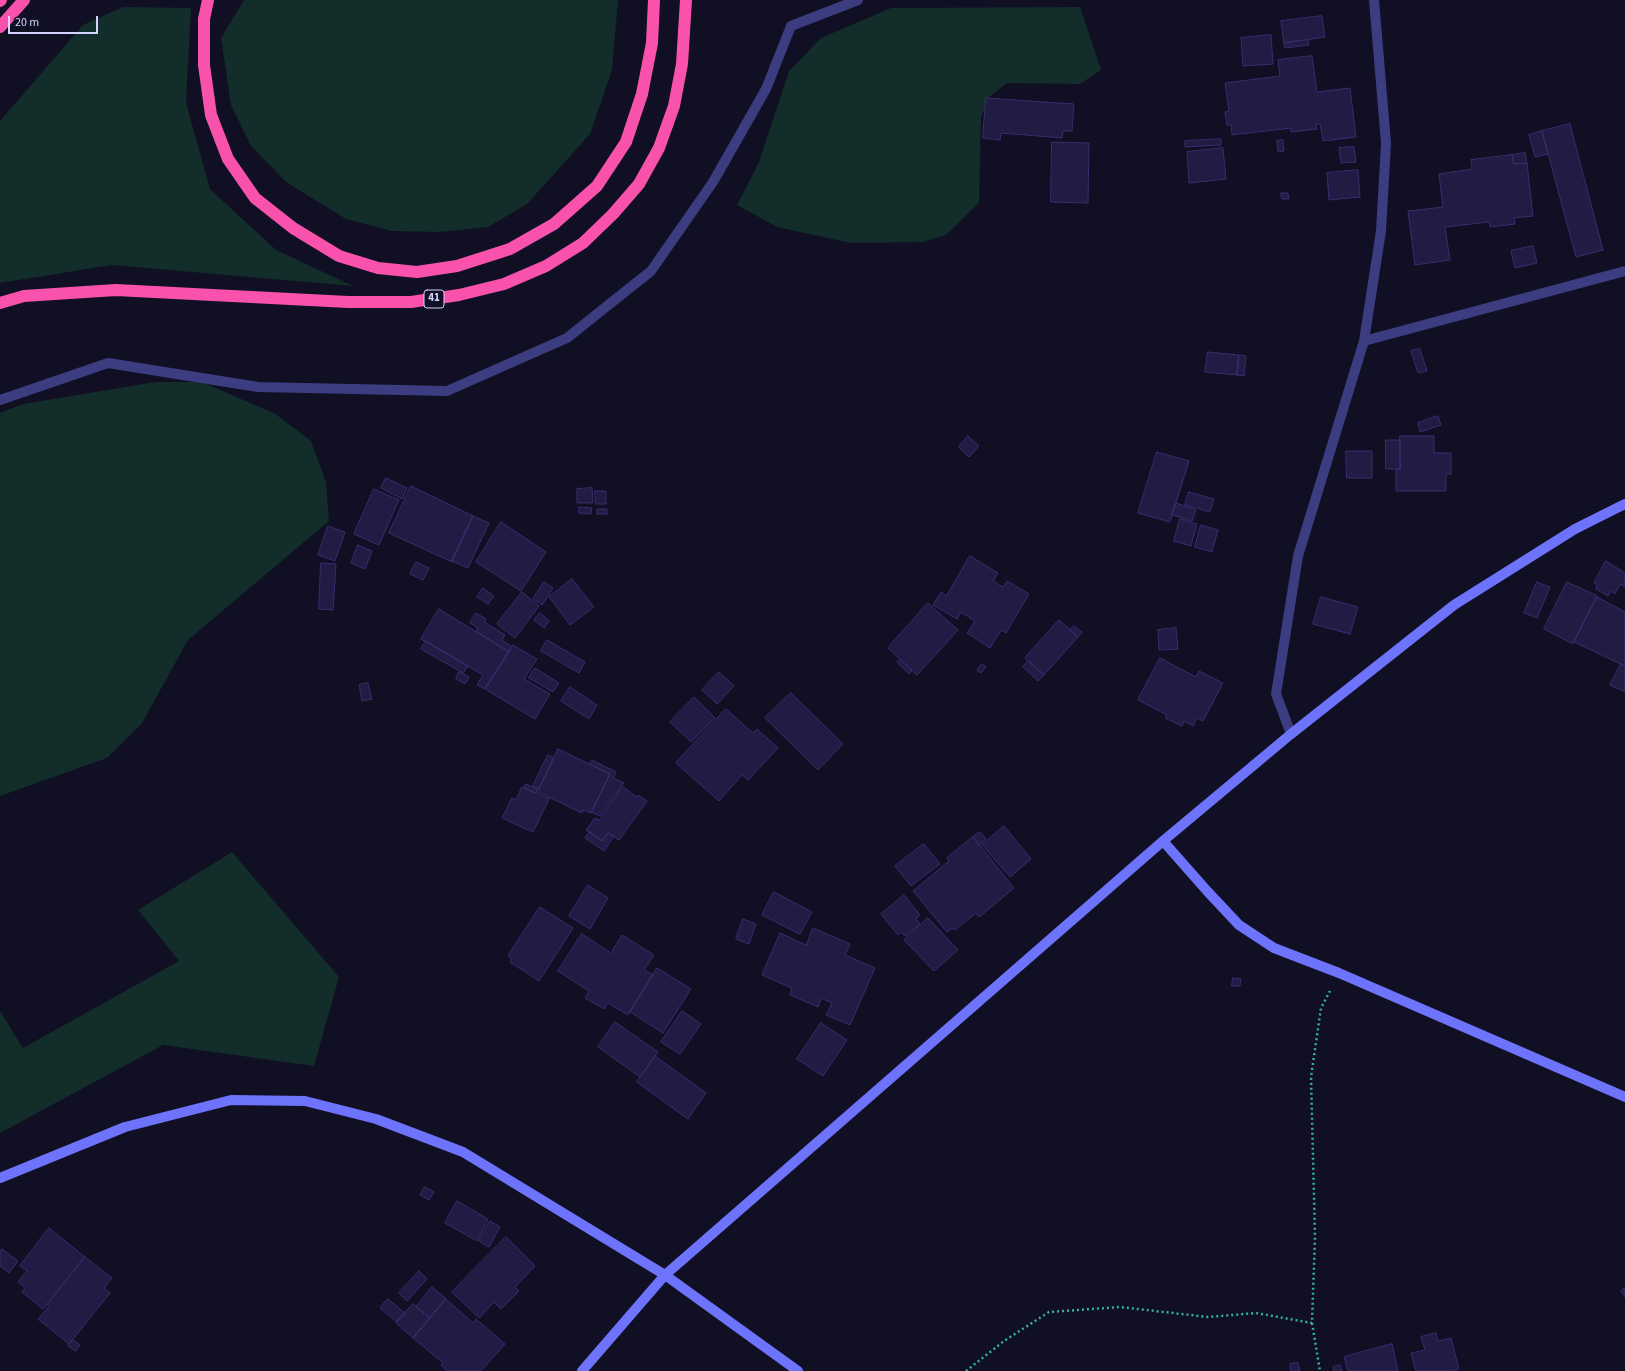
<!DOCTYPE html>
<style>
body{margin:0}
#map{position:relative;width:1625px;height:1371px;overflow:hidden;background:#110f23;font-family:"Source Sans 3",sans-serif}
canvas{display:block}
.scale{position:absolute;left:8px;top:16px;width:90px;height:18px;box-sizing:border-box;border:2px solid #d4d2fe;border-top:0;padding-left:5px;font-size:12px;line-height:14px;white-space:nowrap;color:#d4d2fe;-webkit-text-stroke:3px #110f23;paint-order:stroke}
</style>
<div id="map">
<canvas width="1625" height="1371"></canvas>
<div class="scale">20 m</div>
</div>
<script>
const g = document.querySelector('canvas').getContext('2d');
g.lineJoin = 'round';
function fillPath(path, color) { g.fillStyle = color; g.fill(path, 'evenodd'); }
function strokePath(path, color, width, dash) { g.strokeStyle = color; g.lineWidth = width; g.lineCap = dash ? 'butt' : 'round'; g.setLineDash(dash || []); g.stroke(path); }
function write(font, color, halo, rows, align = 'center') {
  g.font = font + ' "Source Sans 3",sans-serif'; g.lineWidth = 3; g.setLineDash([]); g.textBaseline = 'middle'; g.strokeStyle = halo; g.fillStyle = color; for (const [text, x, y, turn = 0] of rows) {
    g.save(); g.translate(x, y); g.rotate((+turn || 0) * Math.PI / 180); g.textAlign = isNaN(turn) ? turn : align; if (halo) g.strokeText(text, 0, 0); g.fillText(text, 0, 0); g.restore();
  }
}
const green = new Path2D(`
 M244,0H618L612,70L590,134L527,204L488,227L440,232L392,231L346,219L286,182L251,146L231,105L221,38Z
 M123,7L191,8L186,103L210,189L276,250L353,286L112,265L0,283V121L83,25Z
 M1080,7L1101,70L1080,84L1007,83L989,97L981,117L979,203L946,235L922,242L851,243L777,227L737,205L759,162L789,71L821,38L891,8Z
 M155,382H201L274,413L311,441L326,482L329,521L188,640L142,723L107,758L0,796V413L23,404Z
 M232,852L339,977L314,1066L163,1045L0,1133V1011L23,1048L179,961L138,910Z`);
const building = new Path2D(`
 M1322,16L1325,37L1284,43L1281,21Z
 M1271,35L1273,64L1243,66L1241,38Z
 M1308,40L1309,45L1285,48L1284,43Z
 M1312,56L1317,92L1350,88L1356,137L1323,141L1320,124H1316L1317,129L1291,132V128L1232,135L1231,125H1227L1225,112L1229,111L1225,83L1280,76L1278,60Z
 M986,98L1074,104L1072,131H1063L1062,138L1001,133L1000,140L983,138Z
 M1570,124L1603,250L1576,257L1542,131Z
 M1542,131L1548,154L1535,157L1529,135Z
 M1221,139V145L1185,147V141Z
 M1283,140L1284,151L1278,152L1277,141Z
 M1052,142L1089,143L1088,203L1051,202Z
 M1354,147L1356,162L1341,163L1339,148Z
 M1223,148L1226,179L1189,183L1187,152Z
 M1525,153L1527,163L1514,164L1512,155Z
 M1512,155L1514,164L1527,163L1533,216L1514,218L1515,224L1490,227L1489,222L1445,227L1450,260L1415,265L1408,211L1443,207L1439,174L1472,169L1471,160Z
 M1358,170L1360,197L1329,200L1327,173Z
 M1281,193H1288L1289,199H1282Z
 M1533,246L1537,263L1515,268L1511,251Z
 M1420,349L1427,371L1418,373L1411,351Z
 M1208,352L1239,355L1237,375L1205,372Z
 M1239,355L1246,356L1244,376L1237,375Z
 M1438,416L1441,425L1420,432L1418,423Z
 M968,436L979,446L969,457L959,447Z
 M1400,436H1434V453H1451V474H1446V491H1396V469H1400Z
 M1386,440H1400V469H1386Z
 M1346,451H1372V478H1347Z
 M1157,452L1189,461L1170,522L1138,513Z
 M386,478L407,488L402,499L381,488Z
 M411,486L473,516L452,562L389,533Z
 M592,488L593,503H577V489Z
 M374,489L399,500L379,545L354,534Z
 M595,491H606V504H596Z
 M1189,492L1214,499L1210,512L1185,505Z
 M1176,503L1196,510L1192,521L1172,515Z
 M579,507L592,508L591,514L579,513Z
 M597,509H607V514H597Z
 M473,516L489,523L468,568L452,561Z
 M1180,519L1197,524L1191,546L1174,541Z
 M501,522L546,552L521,591L476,562Z
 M1201,525L1218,530L1212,552L1195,547Z
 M328,526L345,532L335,561L318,555Z
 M358,545L372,551L365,569L351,563Z
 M970,556L998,573L993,581L1003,587L1007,581L1029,594L1006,633L1001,630L990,648L967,633L975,621L961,612L957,619L933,605L941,592L946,596Z
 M1606,561L1625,573V587L1620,584L1615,594L1611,591L1608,596L1596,589L1597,585L1594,583Z
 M416,562L429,568L423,580L410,574Z
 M321,563L336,564L333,610L319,609Z
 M572,579L594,607L570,625L549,597Z
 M544,582L553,588L542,605L533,599Z
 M1537,582L1550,587L1537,618L1524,613Z
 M1567,582L1597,596L1573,644L1544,629Z
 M483,588L494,596L488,604L477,597Z
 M522,592L539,606L515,638L497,624Z
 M1321,597L1358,607L1350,634L1313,624Z
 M1597,597L1625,612V666L1574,642Z
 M928,603L958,630L917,675L888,648Z
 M439,609L509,652L485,689L477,685L483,675L421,639Z
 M476,613L486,619L484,622L505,635L502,640L511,646L509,652L476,631L478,628L470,623Z
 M540,613L549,621L544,628L534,620Z
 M1059,620L1078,637L1044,675L1025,658Z
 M1074,626L1082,632L1078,637L1070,630Z
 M1176,628L1178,649L1159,650L1158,630Z
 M547,640L585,662L579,673L541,651Z
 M426,641L468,666L463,673L421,649Z
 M513,645L537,659L524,679L550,694L535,719L485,689Z
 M1160,658L1196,677L1199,671L1223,683L1203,721L1197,718L1193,726L1184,721L1182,726L1165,718L1167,715L1138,700Z
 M900,659L912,671L909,674L897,662Z
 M1028,661L1044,675L1038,681L1023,667Z
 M982,664L986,667L981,673L977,670Z
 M1621,664L1625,666V692L1610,685Z
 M535,668L559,683L553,692L529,678Z
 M459,672L469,677L465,684L456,679Z
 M719,672L734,686L717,704L702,690Z
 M368,683L372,699L362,701L359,685Z
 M570,687L597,705L589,719L561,701Z
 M791,693L843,744L818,770L765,718Z
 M694,697L715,718L691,742L670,722Z
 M726,709L753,733L757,729L778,748L748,780L742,775L719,801L676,763Z
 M558,749L610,774L591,813L583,810L582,813L538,792Z
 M548,755L554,758L539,789L533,786Z
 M592,760L616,772L613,778L624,783L600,816L591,812L610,774L590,764Z
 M526,784L537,789L536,793L524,788Z
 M522,787L549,799L533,832L502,818L512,798L516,800Z
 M623,787L637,797L638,795L647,801L619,840L608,833L602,841L586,830L595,818L599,820Z
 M1004,826L1031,859L1010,877L982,845Z
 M590,832L602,841L608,833L614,836L604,851L585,838Z
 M980,832L986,839L979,845L973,837Z
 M973,837L1014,888L979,917L976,913L955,930L953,928L947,932L913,891L949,861L947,858Z
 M924,844L940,864L911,886L895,866Z
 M588,885L608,898L590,929L569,916Z
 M774,892L812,912L800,934L762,915Z
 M904,895L920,915L916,919L920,924L905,936L901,932L898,935L881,914Z
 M540,907L573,928L539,981L510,962L512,959L508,956Z
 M928,918L958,950L934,971L904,940Z
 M743,919L756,924L749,944L736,939Z
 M813,928L850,944L845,955L875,968L850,1025L826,1015L832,1003L821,998L818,1007L790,995L792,988L762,975L780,933L806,945Z
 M582,934L611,953L622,935L654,955L644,970L653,975L628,1015L608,1003L604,1009L585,998L589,991L558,971Z
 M657,968L691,989L663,1033L630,1012Z
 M1233,978L1241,979L1240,986H1232Z
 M682,1011L701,1024L680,1054L661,1042Z
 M615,1022L658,1052L640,1077L598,1047Z
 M821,1023L847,1040L823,1076L797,1059Z
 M655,1056L706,1093L688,1119L637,1082Z
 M425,1187L434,1192L429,1200L420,1195Z
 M457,1201L488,1219L477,1241L445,1223Z
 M490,1221L500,1227L489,1247L479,1241Z
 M49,1228L85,1257L43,1309L22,1292L25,1288L18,1282L27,1271L20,1266Z
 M506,1237L535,1266L515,1287L519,1291L501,1309L494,1302L479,1318L452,1292Z
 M2,1249L18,1261L9,1273L0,1266V1252Z
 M85,1257L112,1278L104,1288L110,1293L69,1344L38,1319L49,1306L47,1305Z
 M419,1271L427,1279L407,1301L399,1293Z
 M432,1287L446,1299L430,1318L416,1307Z
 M1625,1288V1297L1621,1291Z
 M388,1299L405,1313L397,1322L380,1308Z
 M446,1299L473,1323L476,1319L505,1344L481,1371H447L441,1365L443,1363L413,1338Z
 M413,1304L430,1318L413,1338L396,1323Z
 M1436,1333L1438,1341L1451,1338L1459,1369L1449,1371H1416L1411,1353L1425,1350L1421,1337Z
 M73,1340L80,1345L76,1351L68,1346Z
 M1392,1344L1398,1371H1348L1344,1357Z
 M1298,1363L1300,1371H1291L1290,1364Z
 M1340,1365L1342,1371H1334L1333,1367Z`);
const path = new Path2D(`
 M1312,1323L1320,1371
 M966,1371L1004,1341L1049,1312L1120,1307L1208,1317L1256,1313L1312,1323L1315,1237L1311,1077L1321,1008L1330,991`);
const street = new Path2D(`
 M1364,341L1625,271
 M0,400L108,363L258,387L447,391L567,338L651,271L713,182L766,89L791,26L858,0
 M1291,734L1276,694L1298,556L1364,341L1381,231L1386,143L1374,0`);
const secondary = new Path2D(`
 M1163,841L1208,892L1239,925L1274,948L1339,973L1625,1097
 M0,1178L125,1127L231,1100L305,1101L376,1119L463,1152L665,1275L798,1371
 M582,1371L665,1275L1163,841L1291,734L1454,605L1575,529L1625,504`);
const highway = new Path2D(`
 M208,0L204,19V65L211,115L228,159L255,198L293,228L339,256L378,268L417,272L457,266L510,249L554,224L597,186L626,142L642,94L652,43L654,0
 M0,1L1,0
 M0,27L24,0
 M0,303L24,296L116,290L348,302H411L459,295L504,284L546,266L583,243L613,214L639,184L659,148L674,106L682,64L686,0`);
const shields = [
 [434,299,20]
];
const shieldNames = [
 ["41",434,299]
];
fillPath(green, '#122d2a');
fillPath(building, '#211c43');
strokePath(building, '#372e6f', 1);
strokePath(path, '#33b1a1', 2.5, [2, 3]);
strokePath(street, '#3b3d80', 10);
strokePath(secondary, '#6d73fa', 10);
strokePath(highway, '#f952ad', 12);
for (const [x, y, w] of shields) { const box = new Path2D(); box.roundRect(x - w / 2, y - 9, w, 18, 3); g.fillStyle = '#110f23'; g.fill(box); strokePath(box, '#d4d2fe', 1); }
write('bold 11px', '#d4d2fe', null, shieldNames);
</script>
